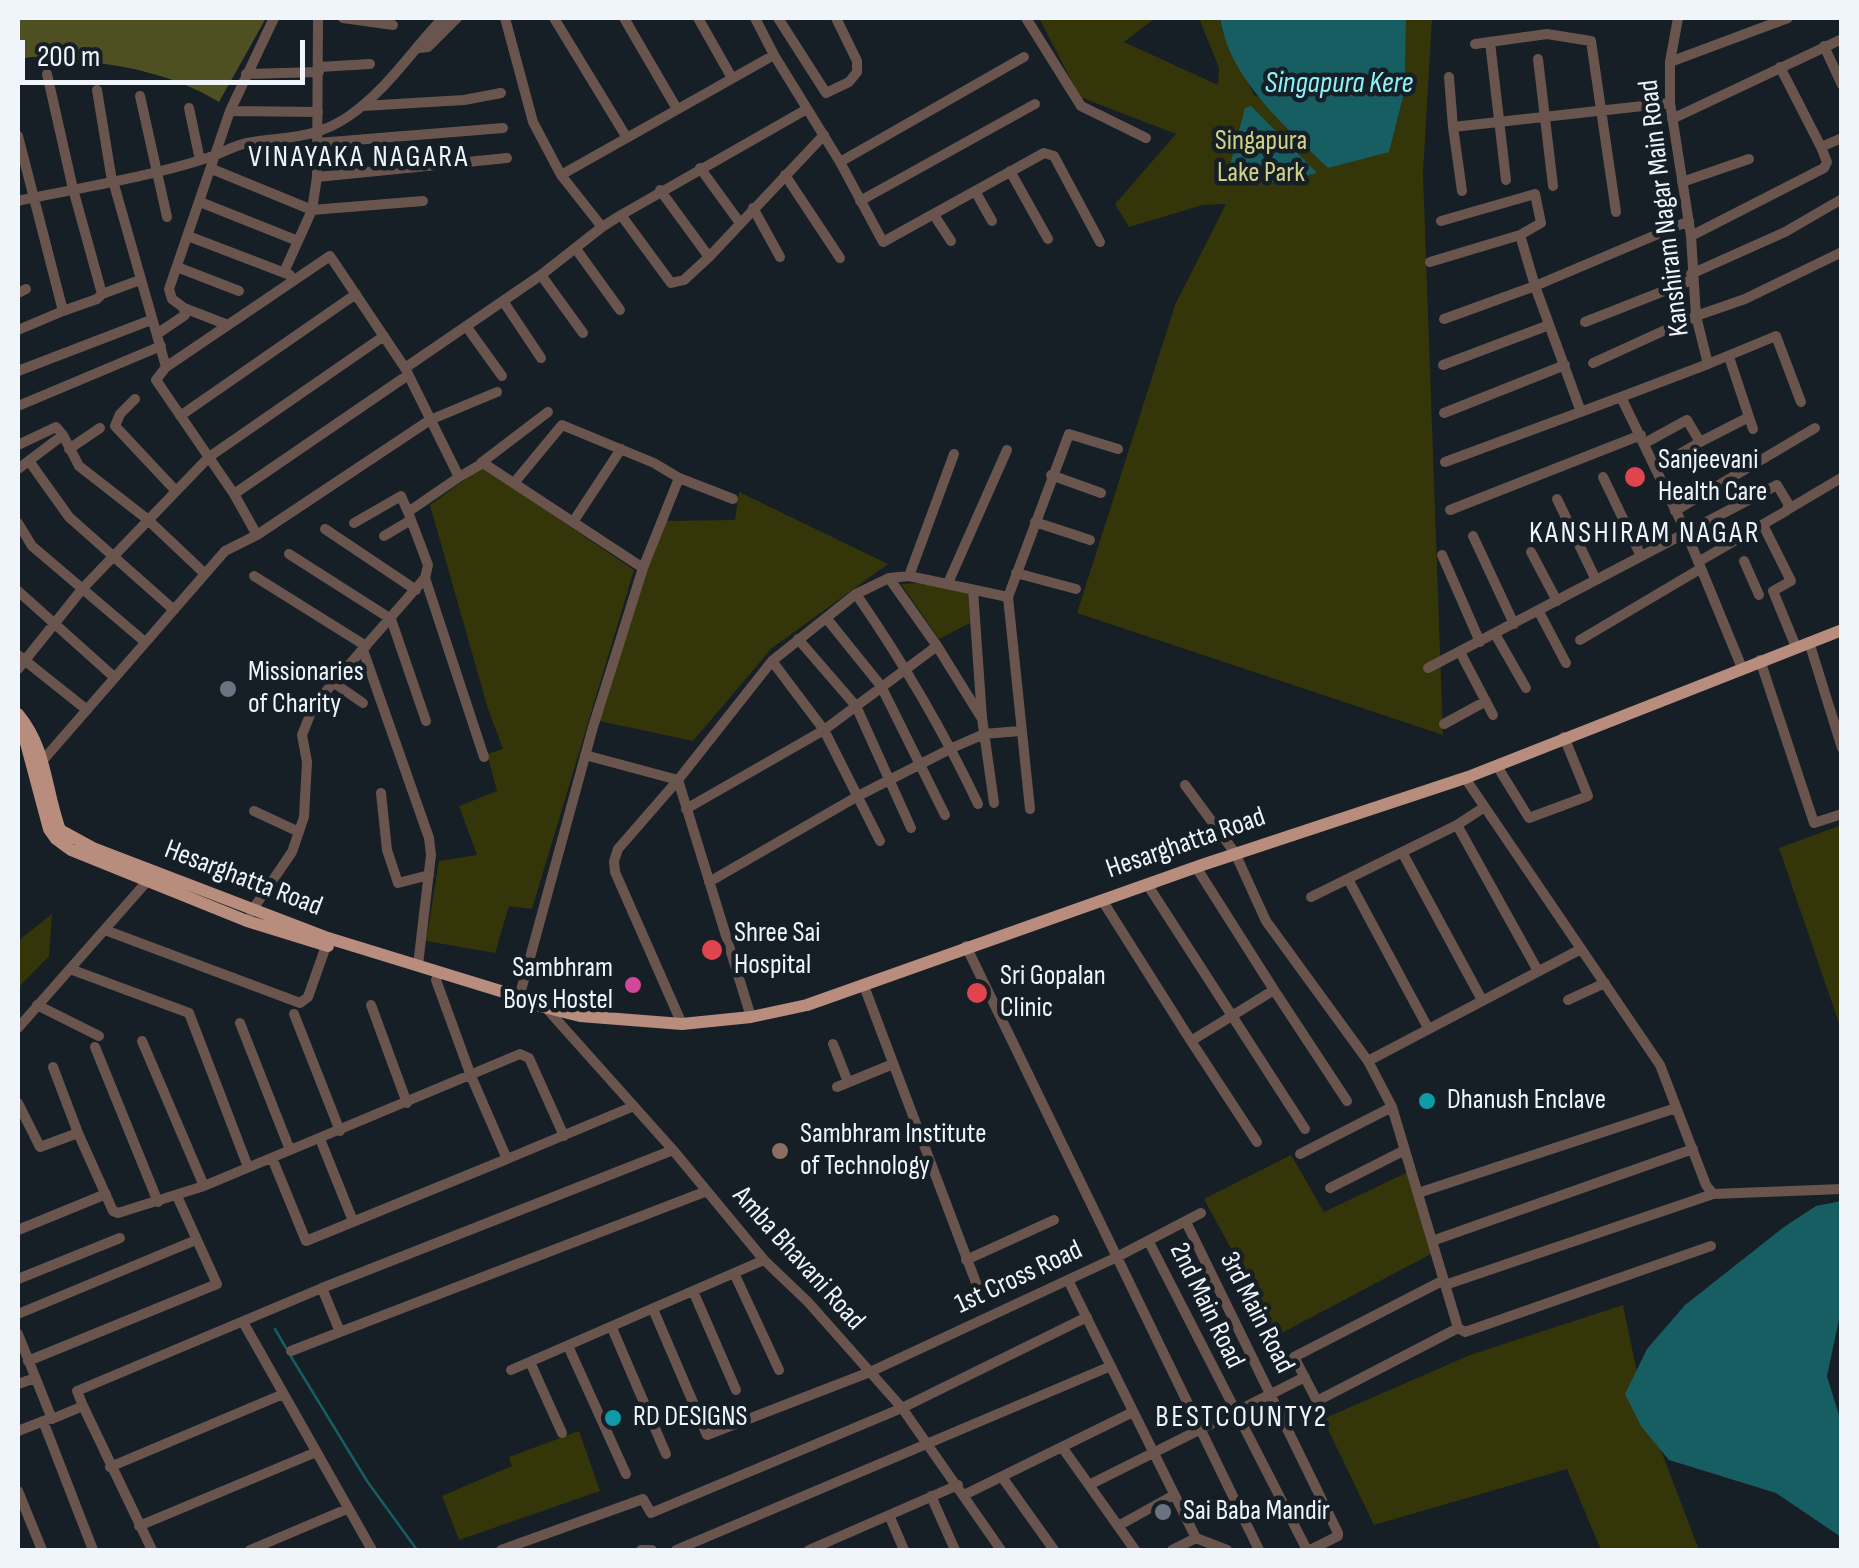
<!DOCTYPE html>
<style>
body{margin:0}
#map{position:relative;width:1859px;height:1568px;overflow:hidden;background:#161e26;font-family:"Sofia Sans Condensed",sans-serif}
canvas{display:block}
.frame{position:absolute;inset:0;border:20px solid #eff5fb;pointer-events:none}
.scale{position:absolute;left:20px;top:40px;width:285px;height:45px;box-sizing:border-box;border:5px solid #eff5fb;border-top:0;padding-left:12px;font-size:30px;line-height:35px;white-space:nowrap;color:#eff5fb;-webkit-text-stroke:8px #161e26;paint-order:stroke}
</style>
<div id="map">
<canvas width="1859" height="1568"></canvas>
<div class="frame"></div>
<div class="scale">200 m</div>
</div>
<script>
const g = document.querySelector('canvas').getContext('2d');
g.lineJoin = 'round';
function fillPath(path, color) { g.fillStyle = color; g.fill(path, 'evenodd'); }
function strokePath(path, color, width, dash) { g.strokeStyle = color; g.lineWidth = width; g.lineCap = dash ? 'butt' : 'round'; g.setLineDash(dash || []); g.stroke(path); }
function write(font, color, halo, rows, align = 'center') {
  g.font = font + ' "Sofia Sans Condensed",sans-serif'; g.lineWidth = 9; g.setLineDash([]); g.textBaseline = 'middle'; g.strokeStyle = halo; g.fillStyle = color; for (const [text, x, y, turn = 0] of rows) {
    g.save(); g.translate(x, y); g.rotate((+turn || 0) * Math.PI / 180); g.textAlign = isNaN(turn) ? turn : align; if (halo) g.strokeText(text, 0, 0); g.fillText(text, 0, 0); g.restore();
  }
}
const green = new Path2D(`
 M1039,18H1155L1124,42L1218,85L1219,68L1199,18H1220L1222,31L1254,95L1389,152L1405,90L1406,18H1432L1423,173L1443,735L1077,613L1175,305L1226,204L1203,205L1129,227L1115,204L1176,134L1080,97Z
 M482,467L634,570L532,909L509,906L495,953L426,941L439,861L477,855L459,806L497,791L487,754L503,749L488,709L430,505Z
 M739,492L888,564L772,648L693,741L599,721L662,521L735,520Z
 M917,583L968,592L970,623L939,639L901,584Z
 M1841,825H1842L1841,1029L1779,848Z
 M52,914L49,956L18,988V941Z
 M1291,1155L1324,1212L1408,1172L1431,1254L1278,1335L1204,1199Z
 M1623,1305L1644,1406L1699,1550H1601L1567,1469L1374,1525L1323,1419L1470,1355Z
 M579,1431L600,1491L459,1540L442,1496L512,1466L509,1457Z`);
const forest = new Path2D(`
 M18,18H266L219,102C173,74 124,65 71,60C55,58 33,54 18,60Z`);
const water = new Path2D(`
 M1220,18H1406L1405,90L1389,152L1328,168C1286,127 1229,79 1220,18Z
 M1251,106L1317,173C1288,180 1252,192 1229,169L1245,108Z
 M1841,1201V1310L1827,1376L1841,1422V1537L1776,1493L1669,1460L1641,1426L1625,1394L1647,1349L1685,1305L1784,1227L1816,1206Z`);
const stream = new Path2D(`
 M275,1329L286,1348
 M290,1355L367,1481L417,1550`);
const minor = new Path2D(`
 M343,18L393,25
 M505,18L533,122L561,175L602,227L621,215L671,283L684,280L709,257L824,135
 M554,18L627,138
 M624,18L677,109
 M698,18L732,78
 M755,18L774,55L840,162L883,242L1044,153L1054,156L1100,242
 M778,18L826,93L849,82L857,72V61L836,18
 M1026,18L1081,106L1146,138
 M1678,18L1670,62V103L1691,236L1696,316L1708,364L1621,397L1686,532L1742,668
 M1490,42L1506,180
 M1475,44L1547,34L1591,41L1616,212
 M1824,46L1842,85
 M419,48L428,47L457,18
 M1538,59L1553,186
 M1670,62L1788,18
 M319,67L370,64
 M1780,67L1821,147
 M47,74L73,189L102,294L97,299L63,311
 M246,74L319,72
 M1449,77L1453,127L1670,103
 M97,90L112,181
 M140,96L167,217
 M363,106L464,100L501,93
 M189,108L200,160
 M230,111L274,18
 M1672,119L1842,39
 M1453,127L1462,191
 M18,136L63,311L18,330
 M318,143L503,128
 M840,162L1024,57
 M700,168L740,223
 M212,169L312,210L423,201
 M1010,171L1048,239
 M561,175L774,55
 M785,175L840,258
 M317,177L507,158
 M113,181L166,367L156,380L234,494
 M1682,182L1749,159
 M660,190L709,257
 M975,191L992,221
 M18,201C79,188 144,178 204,159C219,155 232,146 247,143C287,136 314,140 349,116C388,89 412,50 443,18
 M860,201L1035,104
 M200,202L298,241
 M753,208L780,257
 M621,215L807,109
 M934,215L951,241
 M1520,235L1535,286L1581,412
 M188,236L290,275
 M1691,236L1824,168L1827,162L1821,147L1842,138
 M576,249L620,310
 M1430,262L1520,235L1541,223L1535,194L1441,221
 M177,267L239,291
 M284,272L312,210L317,177L318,18
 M1691,274L1785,232L1842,199
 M541,275L583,333
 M18,293L26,289
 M102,294L140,280
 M503,301L541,358
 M184,308L228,325
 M1444,319L1535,286L1689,221
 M1585,322L1692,280
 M466,326L502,376
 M157,334L185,315L184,308L172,299L169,289L230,111L318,112
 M1729,357L1753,429
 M1593,363L1696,316L1745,299L1842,252
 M1708,364L1776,336L1801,402
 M1443,365L1549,325
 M166,367L330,256L405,368L459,477L408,512L428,565L425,578L314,705L302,735L307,762L304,817L292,852L251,912
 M405,368L541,275L602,227
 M18,371L151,320
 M135,399L120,414L115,426L175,490
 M18,406L161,346
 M1444,413L1565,365
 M180,416L356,294
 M1700,442L1749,417
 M1645,443L1687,420L1700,442L1656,468
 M18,445L56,427L63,435
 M69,449L100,428
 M29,461L69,517L174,610
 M1445,462L1621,397
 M481,463L548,412
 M18,469L63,435L79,466L147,519L203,572
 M1051,475L1101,493
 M459,477L483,463L643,568
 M1603,477L1641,556
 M679,478L733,499
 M514,483L562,425L654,463L679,478L643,568L593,727L517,1005
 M1557,499L1596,580
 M1450,510L1641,435
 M1787,510L1841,478
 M1675,511L1815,428
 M573,522L621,449
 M1035,522L1090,540
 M18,523L32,546L145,642
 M354,523L401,496L408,512
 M1763,525L1791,581L1773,591L1796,647
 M325,529L416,590
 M257,535L234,494L408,375
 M384,536L411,520
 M1473,536L1514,624
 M1531,552L1557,601
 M289,554L391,619L426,721
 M1442,555L1480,642
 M1744,561L1759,595
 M1016,573L1076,589
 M254,576L366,646
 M909,576L954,454
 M425,578L484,757
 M948,583L1007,450
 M973,590L982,718L994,803
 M18,591L114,677
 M856,594C903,662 943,730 978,804
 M1538,610L1566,663
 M827,619L881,686L945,815
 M1495,634L1526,688
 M798,639L856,706L911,828
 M1580,640L1700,569
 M1809,642L1842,748
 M937,646L981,717
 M363,650L429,838L431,855L418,965
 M1460,652L1493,715
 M18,655L87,710
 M1760,660L1814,823L1842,814
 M772,661L824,730L880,841
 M1428,668L1777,485L1789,505L1786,511L1698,562
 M18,669L83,588L209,457L384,336
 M334,683L363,703
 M1444,724L1486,701
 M585,755L678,780L618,849L614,861L615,872L682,1024
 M44,759L225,551L257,535L430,420L497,392
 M1497,766L1529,818L1588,796L1564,737
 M1465,778L1660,1065L1706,1185L1713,1194L1842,1189
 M1185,785L1235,853L1266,921L1368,1061L1581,949
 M381,793L387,850L398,883L429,875
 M686,809L824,730L937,646L889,578
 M1030,809L1008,597L1069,434L1118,449
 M254,811L299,832
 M1457,825L1483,808
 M1402,852L1482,1000
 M1348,879L1428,1028
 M709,882L858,796L952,748L984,734L1020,731
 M1147,884L1305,1129
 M1311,897L1457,825L1538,971
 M1102,900L1191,1041L1274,990L1196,867
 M105,930L300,1003L308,997L326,946
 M966,946L1259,1550
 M70,969L189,1013L248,1167
 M864,986L978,1288
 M1274,990L1347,1101
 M1568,1000L1605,983
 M37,1005L99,1036
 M371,1005L407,1103
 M547,1009L673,1150L764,1260L808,1302L902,1408L1001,1550
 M294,1014L340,1131
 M751,1017L678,780L772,661L856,594L889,578L909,576L1008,597
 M240,1023L290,1150
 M18,1028L150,878
 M142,1041L204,1186
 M1191,1041L1257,1142
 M833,1044L848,1082
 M95,1047L158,1202
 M1368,1061L1392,1107L1458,1328
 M53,1067L78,1133
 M837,1087L893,1064
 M18,1103L40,1147L78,1133L113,1211L118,1213L204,1186L520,1054L529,1058L564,1136
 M320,1139L353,1221
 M1300,1154L1392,1107
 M272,1158L306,1241L507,1159L471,1076L436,980L440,972
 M507,1159L634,1106
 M1330,1188L1405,1150
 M1418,1193L1676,1108
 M1186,1222L1338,1533V1536L1310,1550
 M18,1230L106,1194
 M1432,1241L1693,1149
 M1149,1242L1307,1550
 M966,1260L1054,1220
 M734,1273L779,1370
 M18,1279L120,1238
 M1068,1280L1196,1538
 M1444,1280L1294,1357L1317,1401L1458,1328L1465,1332L1711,1246
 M1445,1285L1713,1194
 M322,1288L340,1332L707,1191
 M693,1291L736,1390
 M653,1309L707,1435L870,1372L1115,1258L1201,1213
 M18,1314L196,1240
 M243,1322L372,1550
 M612,1328L666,1454
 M18,1334L52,1419L83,1406L77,1391L322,1288L673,1150
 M568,1346L626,1474
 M291,1351L340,1332
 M28,1361L217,1284L177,1196
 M530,1362L562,1433
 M511,1370L764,1260
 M18,1384L35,1378
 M83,1406L152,1550
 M43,1421L93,1550
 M18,1431L49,1419
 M1062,1447L1135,1550
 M110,1467L281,1395
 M1002,1477L1054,1550
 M1089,1485L1305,1377
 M18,1491L42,1550
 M964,1495L1133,1412
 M931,1496L955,1550
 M889,1515L904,1550
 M139,1526L314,1453
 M1118,1526L1174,1495
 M250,1550L347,1509
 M501,1550L643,1499L651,1513L902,1408L1087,1317
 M641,1550H652
 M676,1550L1111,1366
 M809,1550L958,1485
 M1172,1550L1196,1538L1227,1550`);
const major = new Path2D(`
 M18,714C47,749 45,789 60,830L93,848L328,938L520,997L532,1004L580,1016L682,1024L751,1017L807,1005L1202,865L1468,777L1842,630
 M18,728L26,743L49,829L56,839L71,850L247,921L328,946`);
const markers = [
 [1635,477,12,"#e0444e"],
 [228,689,10,"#6b7280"],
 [712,950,12,"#e0444e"],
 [633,985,10,"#d1479c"],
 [977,993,12,"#e0444e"],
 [1427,1101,10,"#0f9aa8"],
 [780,1151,10,"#8d6e63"],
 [613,1418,10,"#0f9aa8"],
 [1163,1512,10,"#6b7280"]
];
const parkNames = [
 ["Singapura",1261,142],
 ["Lake Park",1261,174]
];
const streetNames = [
 ["Kanshiram Nagar Main Road",1665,208,-97],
 ["Hesarghatta Road",1186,844,-19],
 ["Hesarghatta Road",243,879,21],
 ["Amba Bhavani Road",798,1259,48],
 ["1st Cross Road",1019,1278,-25],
 ["2nd Main Road",1206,1306,64],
 ["3rd Main Road",1256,1313,63]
];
const poiNames = [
 ["Sanjeevani",1658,461],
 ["Health Care",1658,493],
 ["Missionaries",248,673],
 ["of Charity",248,705],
 ["Shree Sai",734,934],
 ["Hospital",734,966],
 ["Sambhram",613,969,"right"],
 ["Boys Hostel",613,1001,"right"],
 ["Sri Gopalan",1000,977],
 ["Clinic",1000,1009],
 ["Dhanush Enclave",1447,1101],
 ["Sambhram Institute",800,1135],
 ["of Technology",800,1167],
 ["RD DESIGNS",633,1418],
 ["Sai Baba Mandir",1183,1512]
];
const waterNames = [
 ["Singapura Kere",1339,84]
];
const neighbourhoodNames = [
 ["VINAYAKA NAGARA",359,158],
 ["KANSHIRAM NAGAR",1645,534],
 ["BESTCOUNTY2",1242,1418]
];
fillPath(green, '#35350a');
fillPath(forest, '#4f5021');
fillPath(water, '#175e62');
strokePath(stream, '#175e62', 2.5);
strokePath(minor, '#6a554e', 10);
strokePath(major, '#b88d7e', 12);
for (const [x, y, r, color] of markers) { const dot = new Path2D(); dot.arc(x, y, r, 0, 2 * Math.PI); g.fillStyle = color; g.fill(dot); strokePath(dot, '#161e26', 4); }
write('28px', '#cfd287', '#161e26', parkNames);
write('28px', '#eff5fb', '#161e26', streetNames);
write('28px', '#eff5fb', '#161e26', poiNames, 'left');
write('italic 30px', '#8cf3fb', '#161e26', waterNames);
g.letterSpacing = '2.5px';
write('30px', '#eff5fb', '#161e26', neighbourhoodNames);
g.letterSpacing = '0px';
</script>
